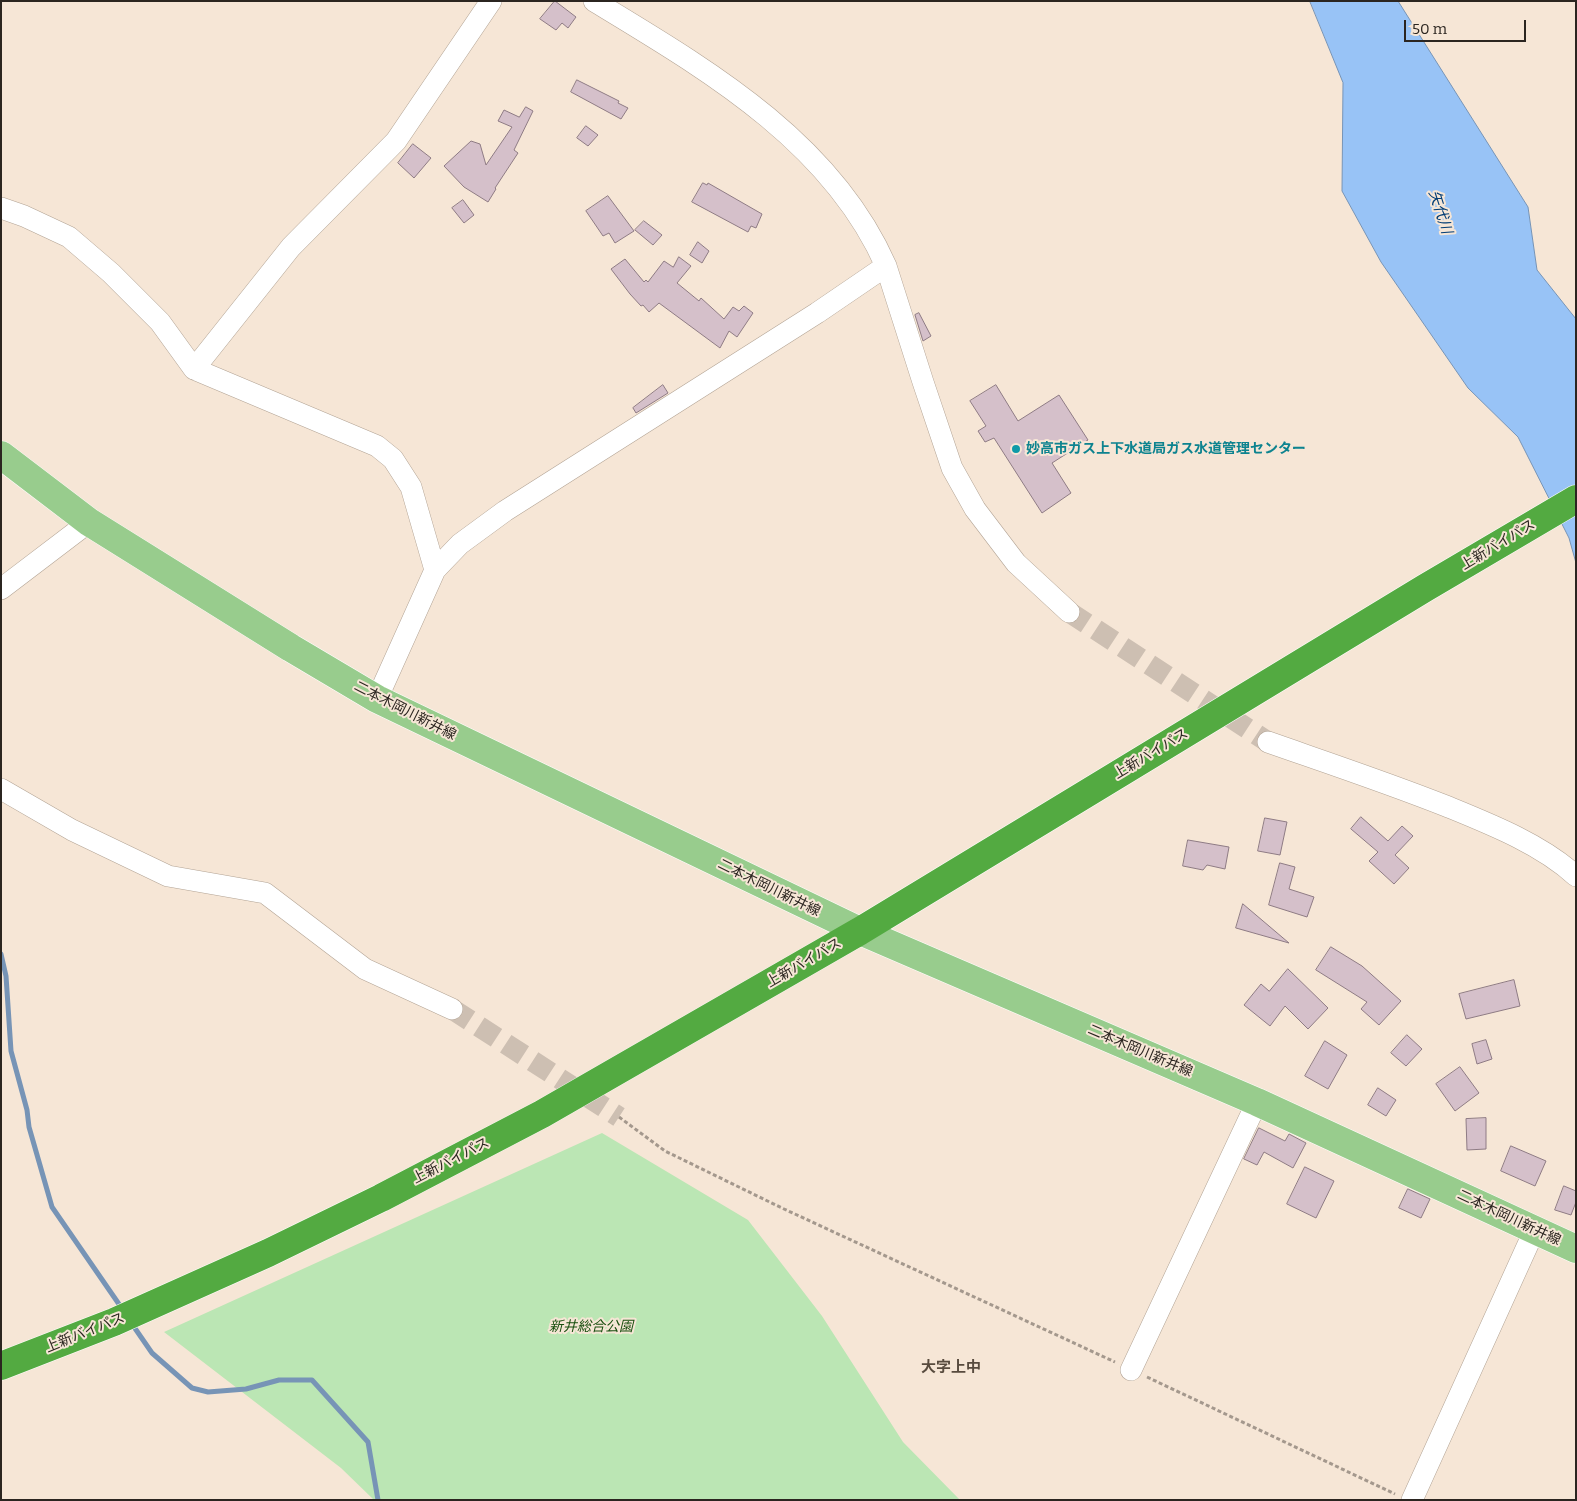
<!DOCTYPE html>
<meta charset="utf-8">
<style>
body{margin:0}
#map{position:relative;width:1577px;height:1501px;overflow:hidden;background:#f6e6d6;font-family:Bitter,serif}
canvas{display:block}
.frame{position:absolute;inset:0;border:2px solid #2b2520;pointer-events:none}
.scale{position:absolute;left:1404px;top:20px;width:122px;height:22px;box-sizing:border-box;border:2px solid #2b2520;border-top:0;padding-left:6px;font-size:15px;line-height:18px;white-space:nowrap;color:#2b2520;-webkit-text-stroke:4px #f6e6d6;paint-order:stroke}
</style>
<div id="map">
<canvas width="1577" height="1501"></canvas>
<div class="frame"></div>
<div class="scale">50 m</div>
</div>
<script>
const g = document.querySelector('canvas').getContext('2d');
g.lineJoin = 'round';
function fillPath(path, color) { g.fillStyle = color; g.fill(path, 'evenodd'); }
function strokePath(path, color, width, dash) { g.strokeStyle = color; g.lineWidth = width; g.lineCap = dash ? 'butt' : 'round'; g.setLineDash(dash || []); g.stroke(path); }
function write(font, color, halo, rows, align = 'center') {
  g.font = font + ' Bitter,"Noto Sans JP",serif'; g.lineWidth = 4; g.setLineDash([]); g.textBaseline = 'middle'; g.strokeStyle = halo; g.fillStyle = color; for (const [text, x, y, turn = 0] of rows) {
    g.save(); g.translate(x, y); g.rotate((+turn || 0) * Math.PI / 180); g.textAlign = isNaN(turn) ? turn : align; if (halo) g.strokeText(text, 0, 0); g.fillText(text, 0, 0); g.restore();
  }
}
const green = new Path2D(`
 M602,1133L748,1220L822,1316L903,1442L960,1500H374L341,1468L164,1332Z`);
const water = new Path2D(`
 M1310,1H1398L1528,207L1537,270L1576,319V563L1569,538L1518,437L1468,388L1381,262L1342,191L1343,83Z`);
const stream = new Path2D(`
 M1,954L6,976L11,1051L27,1110L29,1127L52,1207L123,1310
 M132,1324L152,1353L192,1388L208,1392L246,1389L279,1380H312L368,1442L378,1500`);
const building = new Path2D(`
 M555,1L576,17L568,28L562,23L556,30L540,19Z
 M577,80L619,101L618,103L628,108L621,119L571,92Z
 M526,107L533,111L514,150L518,153L495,188L496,189L488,202L464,187L444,166L471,141L480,144L486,165L512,127L498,121L504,110L519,117Z
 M586,126L598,135L588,146L577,138Z
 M413,144L431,158L414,178L398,163Z
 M703,183L707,185L708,183L762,214L756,228L751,226L748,232L692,202Z
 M608,196L634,231L615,243L609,233L603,236L586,211Z
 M463,200L474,215L464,223L452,208Z
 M644,221L662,235L653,245L635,230Z
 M698,242L709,251L702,263L690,255Z
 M679,257L691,266L677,283L699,301L701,298L724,319L733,307L739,311L744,306L753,313L737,337L729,331L720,348L659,303L649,312L643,305L641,306L630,294L611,269L625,259L644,282L646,280L648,282L664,261L673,267Z
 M919,313L931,336L923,341L915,315Z
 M663,385L668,393L636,413L633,408Z
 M996,385L1018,421L1059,395L1088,440L1052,463L1071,493L1042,513L994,438L985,442L978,431L986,426L970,401Z
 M1361,817L1388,841L1402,826L1413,836L1395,855L1409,868L1394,884L1369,861L1378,852L1351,829Z
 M1265,818L1287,822L1280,855L1258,851Z
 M1188,840L1229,847L1225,869L1207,865L1203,870L1183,866Z
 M1280,863L1295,867L1289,889L1314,897L1307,917L1269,905Z
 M1243,904L1289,943L1236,928Z
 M1331,947L1362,966L1401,1001L1379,1025L1361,1009L1367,1002L1316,970Z
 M1288,969L1328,1008L1308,1029L1285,1006L1270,1026L1244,1005L1261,984L1269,991Z
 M1514,980L1520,1006L1466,1019L1459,994Z
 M1407,1035L1422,1049L1406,1066L1391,1053Z
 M1486,1040L1492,1059L1477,1064L1472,1044Z
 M1325,1041L1347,1055L1328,1089L1305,1076Z
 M1460,1067L1479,1093L1455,1111L1436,1084Z
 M1378,1088L1396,1100L1386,1116L1368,1105Z
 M1486,1118V1149L1467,1150L1466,1119Z
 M1259,1128L1285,1141L1289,1134L1306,1143L1293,1168L1264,1152L1257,1165L1244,1159Z
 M1511,1146L1546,1161L1535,1186L1501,1171Z
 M1305,1167L1334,1181L1316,1218L1287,1204Z
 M1564,1186L1576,1191V1202L1571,1215L1555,1210Z
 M1408,1189L1430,1199L1421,1218L1399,1208Z`);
const minorTunnel = new Path2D(`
 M1069,612L1268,742
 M452,1009L619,1117`);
const path = new Path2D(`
 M619,1117L665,1151L784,1209L1115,1362
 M1147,1377L1395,1494`);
const minor = new Path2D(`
 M594,1C706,69 831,141 886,266L923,382L952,468L975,509L1016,563L1069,612
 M1,208L24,216L69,237L111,273L160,322L194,369L377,446L393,459L411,487L435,570
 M194,369L291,247L396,141L491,1
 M1,589L89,522
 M377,699L435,570L460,544L505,511L817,313L886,266
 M1268,742C1328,763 1388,783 1446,806C1490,824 1541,844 1576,876
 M1,789L72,830L168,876L265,893L365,969L452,1009
 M1131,1370L1257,1102
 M1412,1500L1535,1229`);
const major = new Path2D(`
 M1,455L89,522L291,648L377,699L860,931L1257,1102L1576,1249`);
const highway = new Path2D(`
 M1,1366L114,1322L268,1253L381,1198L542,1114L860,931L1425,588L1576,499`);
const markers = [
 [1016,449,5,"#0f9aa8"]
];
const cultureNames = [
 ["妙高市ガス上下水道局ガス水道管理センター",1026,449]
];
const streetNames = [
 ["上新バイパス",1498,545,-31],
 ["二本木岡川新井線",405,711,27],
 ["上新バイパス",1151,754,-31],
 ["二本木岡川新井線",769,888,26],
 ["上新バイパス",804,963,-30],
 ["二本木岡川新井線",1140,1051,23],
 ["上新バイパス",451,1161,-27],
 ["二本木岡川新井線",1509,1218,25],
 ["上新バイパス",85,1333,-22]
];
const parkNames = [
 ["新井総合公園",591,1327]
];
const waterNames = [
 ["矢代川",1440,212,72]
];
const neighbourhoodNames = [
 ["大字上中",951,1368]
];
fillPath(green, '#bbe6b4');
fillPath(water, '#98c3f6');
strokePath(water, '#7794b6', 1);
strokePath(stream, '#7794b6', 5);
fillPath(building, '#d5c0ca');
strokePath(building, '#8e7b84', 1);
strokePath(minorTunnel, '#cdbfb2', 21, [21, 11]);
strokePath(minor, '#b2a394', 22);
strokePath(major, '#fff', 29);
strokePath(highway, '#fff', 29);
strokePath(path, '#a4988d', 3, [4, 2.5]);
strokePath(minor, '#fff', 21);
strokePath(major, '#98cc8d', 28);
strokePath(highway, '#53aa41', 28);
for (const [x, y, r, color] of markers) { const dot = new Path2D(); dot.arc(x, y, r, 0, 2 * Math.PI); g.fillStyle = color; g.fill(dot); strokePath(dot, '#f6e6d6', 2); }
write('bold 14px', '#0d838f', '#f6e6d6', cultureNames, 'left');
write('14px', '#2b2520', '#f6e6d6', streetNames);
write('italic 14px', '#184f0f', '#f6e6d6', parkNames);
write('italic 15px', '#043e76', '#f6e6d6', waterNames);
write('bold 15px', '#584b3e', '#f6e6d6', neighbourhoodNames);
</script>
